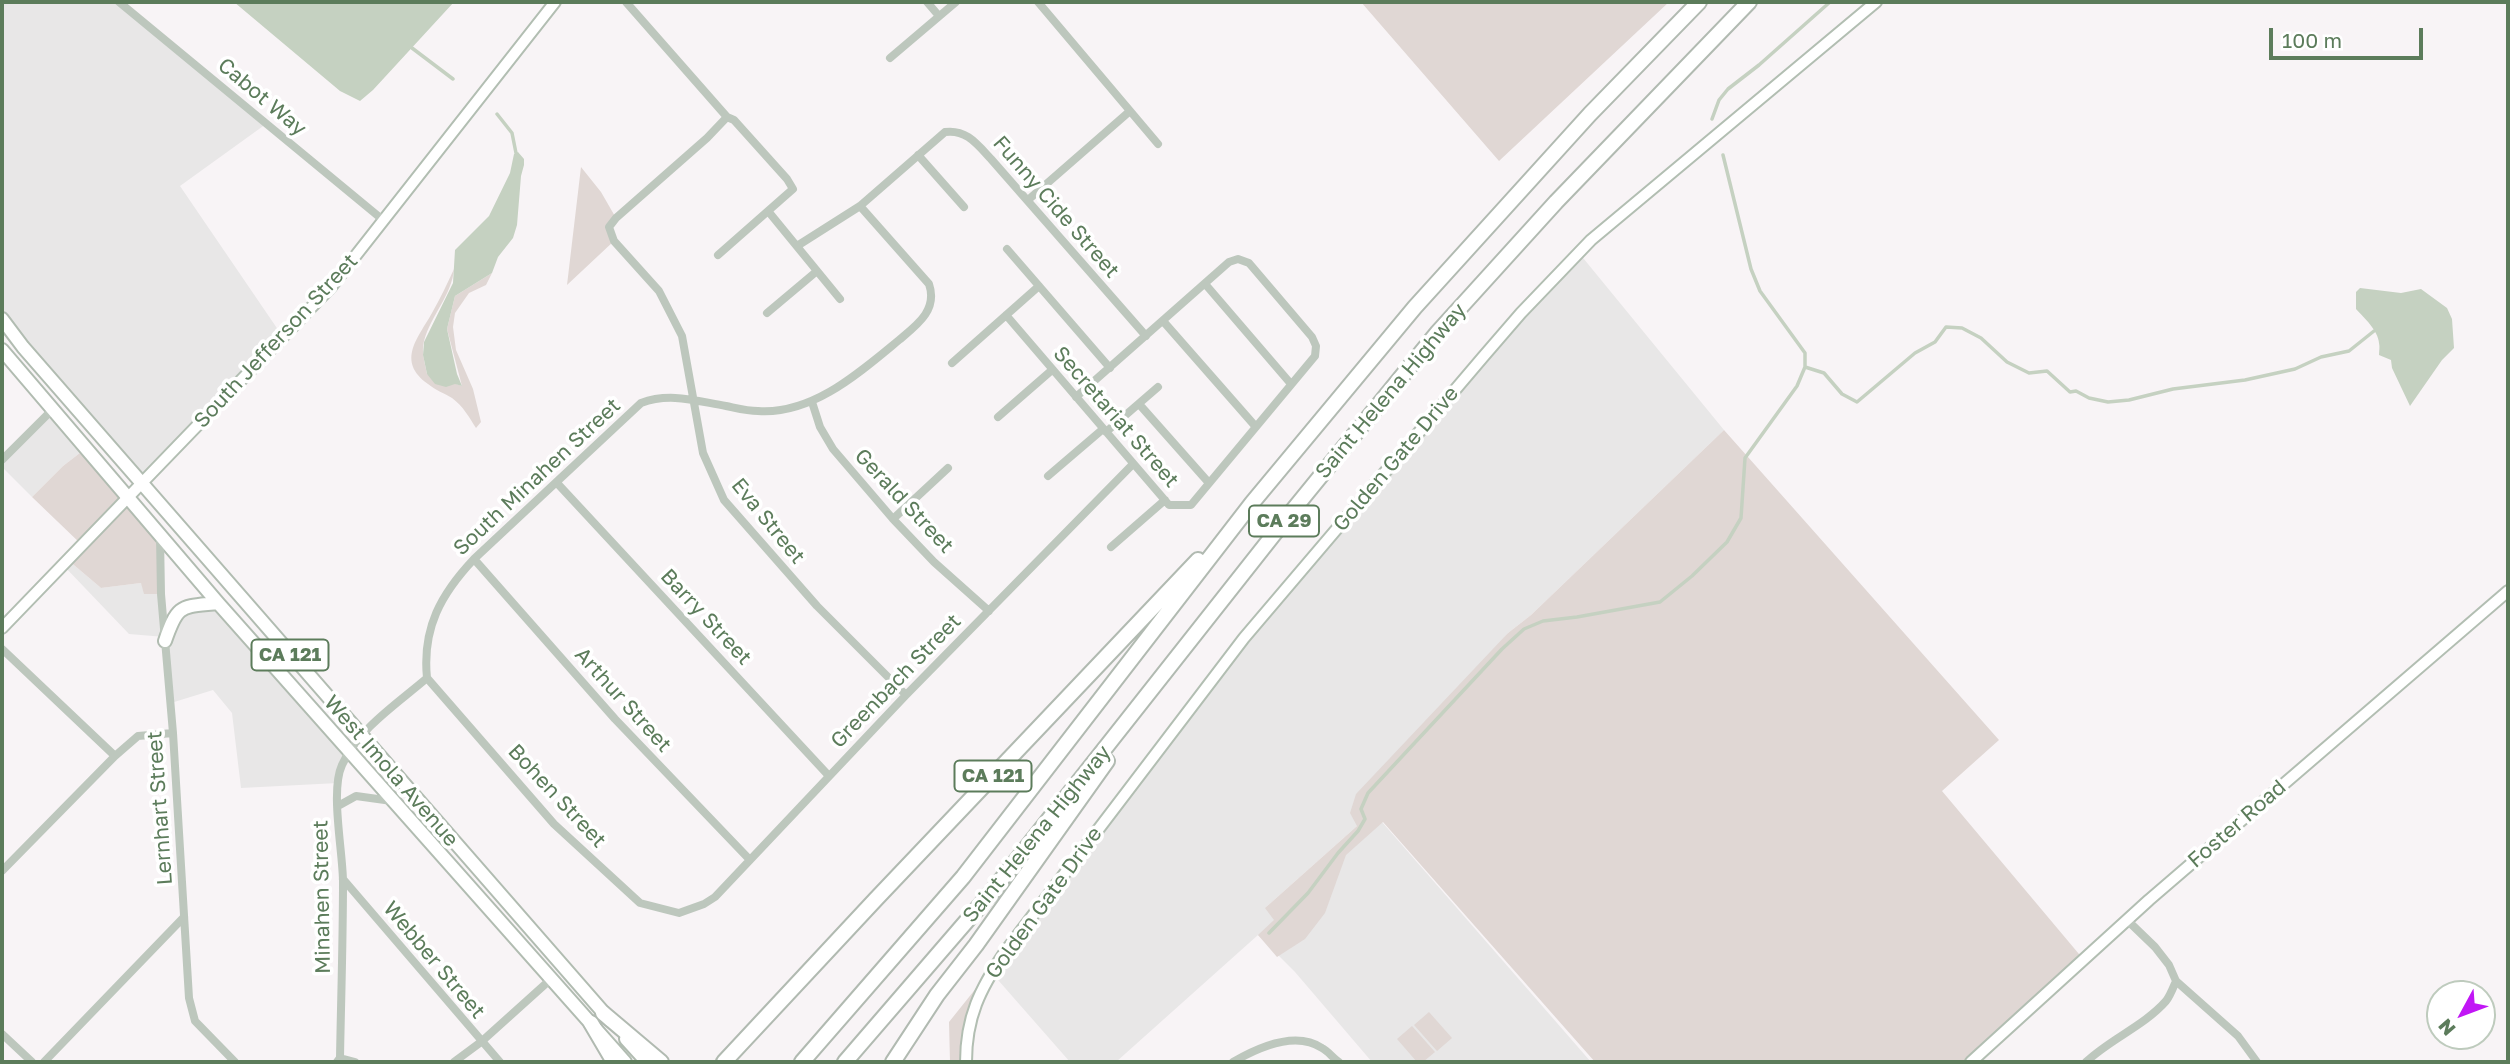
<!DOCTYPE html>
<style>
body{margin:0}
#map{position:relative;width:2510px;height:1064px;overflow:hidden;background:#f8f4f6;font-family:"Golos Text",sans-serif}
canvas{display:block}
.frame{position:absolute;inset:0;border:4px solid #5c7c5b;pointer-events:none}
.north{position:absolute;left:2426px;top:980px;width:70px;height:70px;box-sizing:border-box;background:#fff;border:2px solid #becbbd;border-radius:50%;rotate:229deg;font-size:19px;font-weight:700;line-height:28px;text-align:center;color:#5c7c5b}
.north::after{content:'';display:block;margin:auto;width:24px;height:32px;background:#c116f5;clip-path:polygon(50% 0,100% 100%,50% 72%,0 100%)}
.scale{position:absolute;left:2269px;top:28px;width:154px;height:32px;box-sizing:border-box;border:4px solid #5c7c5b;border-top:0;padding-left:9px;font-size:21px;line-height:24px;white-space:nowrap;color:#5c7c5b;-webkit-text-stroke:5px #fff;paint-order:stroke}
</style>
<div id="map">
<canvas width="2510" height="1064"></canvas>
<div class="frame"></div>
<div class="north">N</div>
<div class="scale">100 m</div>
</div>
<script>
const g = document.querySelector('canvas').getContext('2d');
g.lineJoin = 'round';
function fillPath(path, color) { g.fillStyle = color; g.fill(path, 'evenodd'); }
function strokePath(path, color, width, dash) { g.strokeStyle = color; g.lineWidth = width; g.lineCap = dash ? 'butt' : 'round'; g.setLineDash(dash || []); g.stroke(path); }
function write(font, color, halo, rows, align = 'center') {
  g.font = font + ' "Golos Text",sans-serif'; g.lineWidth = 7; g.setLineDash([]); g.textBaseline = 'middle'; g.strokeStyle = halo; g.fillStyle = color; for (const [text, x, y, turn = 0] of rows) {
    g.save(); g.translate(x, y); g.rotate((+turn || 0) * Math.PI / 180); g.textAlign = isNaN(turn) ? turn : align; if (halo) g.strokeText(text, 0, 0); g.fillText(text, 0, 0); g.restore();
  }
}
const built = new Path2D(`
 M2,2H119L266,124L180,186L283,337L140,483L2,319Z
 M1579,253L1724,430L1531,615L1508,633L1357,826L1265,908L1382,822L1591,1062H1372L1295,972L1258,935L1116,1062H1070L991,972L1198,696Z
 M52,410L85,449L63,466L32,497L2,467V460Z
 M68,560L101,588L141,583L161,594L165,637L129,634L63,565Z
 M218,603L349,752L338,783L241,788L232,713L213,690L171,703L165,641L173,618Z`);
const green = new Path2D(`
 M1361,2H1669L1499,161Z
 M581,167L601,192L616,218L609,227L614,241L567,285Z
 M454,269C452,295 431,315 424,341C421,352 425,363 427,374L462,386L447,329L455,296L492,273L486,285L469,293L455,313L453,327L456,350L473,389L481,422L476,428C469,417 463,406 452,398C444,393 435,390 428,384C396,361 418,338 432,313C440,299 447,284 454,269Z
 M1724,430L1999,740L1942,791L2084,960L1971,1062H1595L1383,822L1346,855L1325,913L1305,939L1277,957L1258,935L1274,920L1265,908L1357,826L1350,813L1356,794L1508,633L1531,615Z
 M85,449L160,536L161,594H144L141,583L101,588L68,560L82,545L32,497L63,466Z
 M1005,952L986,980L966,1062H950L949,1022Z
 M1429,1012L1452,1038L1437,1051L1414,1025Z
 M1412,1026L1435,1052L1423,1062H1417L1397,1039Z`);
const water = new Path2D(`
 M234,2H454L373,90L360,101L340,91Z
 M518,152L524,159V165L521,176L517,225L513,238L498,257L492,273L455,296L447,329L457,374L462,386L455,384L446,387L435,384L427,374L423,355L424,342L453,283L455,250L489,216L510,173L514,154Z
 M2360,288L2401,293L2421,289L2447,308L2452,319L2454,348L2442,360L2410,406L2392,368L2391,360L2379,355C2379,351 2380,347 2379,343C2378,330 2364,318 2356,309V292Z`);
const stream = new Path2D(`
 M412,48L453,79
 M497,114L512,133L516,153
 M1712,119L1719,100L1728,89L1759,65L1830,2
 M1723,155L1751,269L1760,291L1805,353V367
 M1269,933L1308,893L1338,853L1358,831L1365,819L1361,809L1368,793L1502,649L1524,629L1543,621L1577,617L1660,602L1692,576L1727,542L1741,518L1745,458L1797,386L1805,367L1824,373L1842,394L1857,402L1915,353L1935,342L1946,327L1962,328L1981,338L2007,362L2029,373L2047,371L2070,392L2076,391L2089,398L2108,402L2129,400L2173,389L2245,380L2295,369L2321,357L2349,351L2374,331`);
const street = new Path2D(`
 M119,2L383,220
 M626,2L727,117L707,138L616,218L609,227L614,241L659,291L682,336L703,453L724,500L817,606L906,695
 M927,2L939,16
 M1038,2L1158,144
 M890,58L956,2
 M918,155L964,207
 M1028,200L1130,111
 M768,211L840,299
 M797,246L860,206L945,132C966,129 977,144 991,159L1146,336
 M1007,249L1110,368
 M718,255L793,189L787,179L734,120L727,117
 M1206,285L1291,384
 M767,313L817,271
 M1006,315L1169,505H1191L1315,356L1316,346L1312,337L1249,263L1238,259L1229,262L1076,397
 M1163,321L1256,427
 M952,363L1039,286
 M812,402L820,427L833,449L893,519L934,562L989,611
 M1139,404L1209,483
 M998,417L1052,370
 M1106,432L1158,387
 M2,460L52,410
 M1048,476L1103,429
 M557,483L829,776
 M893,519L948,468
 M160,536L161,594L173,733L189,998L195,1021L235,1062
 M1111,547L1165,500
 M474,559L615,719L750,860
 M2,649L115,756
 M427,678L554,824L640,903L679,913L704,904L715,897L906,695L1133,464
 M338,806L356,796L392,801
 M2,871L115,756L138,736L173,733
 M343,879L500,1062
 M2127,920L2155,947L2169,965L2176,981L2238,1036L2257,1062
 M2,1034L32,1062
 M340,1058L355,1062
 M44,1062L184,917
 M337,1062L340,1058C341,1000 343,941 343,882C343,852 330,791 342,765C358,729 398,703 427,678C422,628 441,594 474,559L641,403C670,392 696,401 726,406C736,408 747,411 758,411C812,415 859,373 899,340C917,325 938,310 929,284L860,206
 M454,1062L481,1042L551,979
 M1233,1062C1257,1048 1295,1030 1322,1048C1328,1051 1333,1058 1339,1062
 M2086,1062C2110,1039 2144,1026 2166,1001C2170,996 2173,988 2176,981`);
const secondary = new Path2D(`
 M2,628L331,287L555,2
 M966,1062C966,1017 980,989 1005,952L1244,638L1483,357L1521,313L1591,240L1876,2
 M1971,1062L2149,900L2508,591`);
const primary = new Path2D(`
 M2,319L23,347L610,1020
 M2,350L218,603L625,1062
 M165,641C178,603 181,607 218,603
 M626,1039L647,1062`);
const highway = new Path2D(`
 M603,1013L661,1062
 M591,1023L614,1062
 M724,1062L876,899L1198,560
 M802,1062L963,877L1252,503L1415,307L1590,114L1699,2
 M845,1062L990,894L1293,510L1438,332L1556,202L1749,2
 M893,1062L937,995L976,945L1107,761`);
const shields = [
 [1284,521,70],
 [290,655,77],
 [993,776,77]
];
const shieldNames = [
 ["CA 29",1284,521],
 ["CA 121",290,655],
 ["CA 121",993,776]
];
const streetNames = [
 ["Cabot Way",262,97,40],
 ["Funny Cide Street",1056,207,49],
 ["South Jefferson Street",276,341,-47],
 ["Saint Helena Highway",1391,391,-50],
 ["Secretariat Street",1116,417,49],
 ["Golden Gate Drive",1396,459,-50],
 ["South Minahen Street",537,477,-43],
 ["Gerald Street",904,501,47],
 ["Eva Street",768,521,51],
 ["Barry Street",706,617,47],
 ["Greenbach Street",896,681,-46],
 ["Arthur Street",623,700,48],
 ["West Imola Avenue",391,771,49],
 ["Bohen Street",557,796,47],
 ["Lernhart Street",160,808,-94],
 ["Foster Road",2237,824,-41],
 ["Saint Helena Highway",1037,834,-51],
 ["Minahen Street",322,897,-91],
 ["Golden Gate Drive",1044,903,-54],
 ["Webber Street",434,960,50]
];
fillPath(built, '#e8e7e7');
fillPath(green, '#e0d7d4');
fillPath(water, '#c5d1c1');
strokePath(stream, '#c5d1c1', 3.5);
strokePath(secondary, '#b2beb2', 14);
strokePath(primary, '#b1bcb1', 16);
strokePath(highway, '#b1bab1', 18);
strokePath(street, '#bdc7bd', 8);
strokePath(secondary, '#fff', 10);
strokePath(primary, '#fff', 12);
strokePath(highway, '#fff', 14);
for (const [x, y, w] of shields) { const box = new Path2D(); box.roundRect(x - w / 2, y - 15.5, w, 31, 5); g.fillStyle = '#fff'; g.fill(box); strokePath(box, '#5c7c5b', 2); }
write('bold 19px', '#5c7c5b', null, shieldNames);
write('21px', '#5c7c5b', '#fff', streetNames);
</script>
